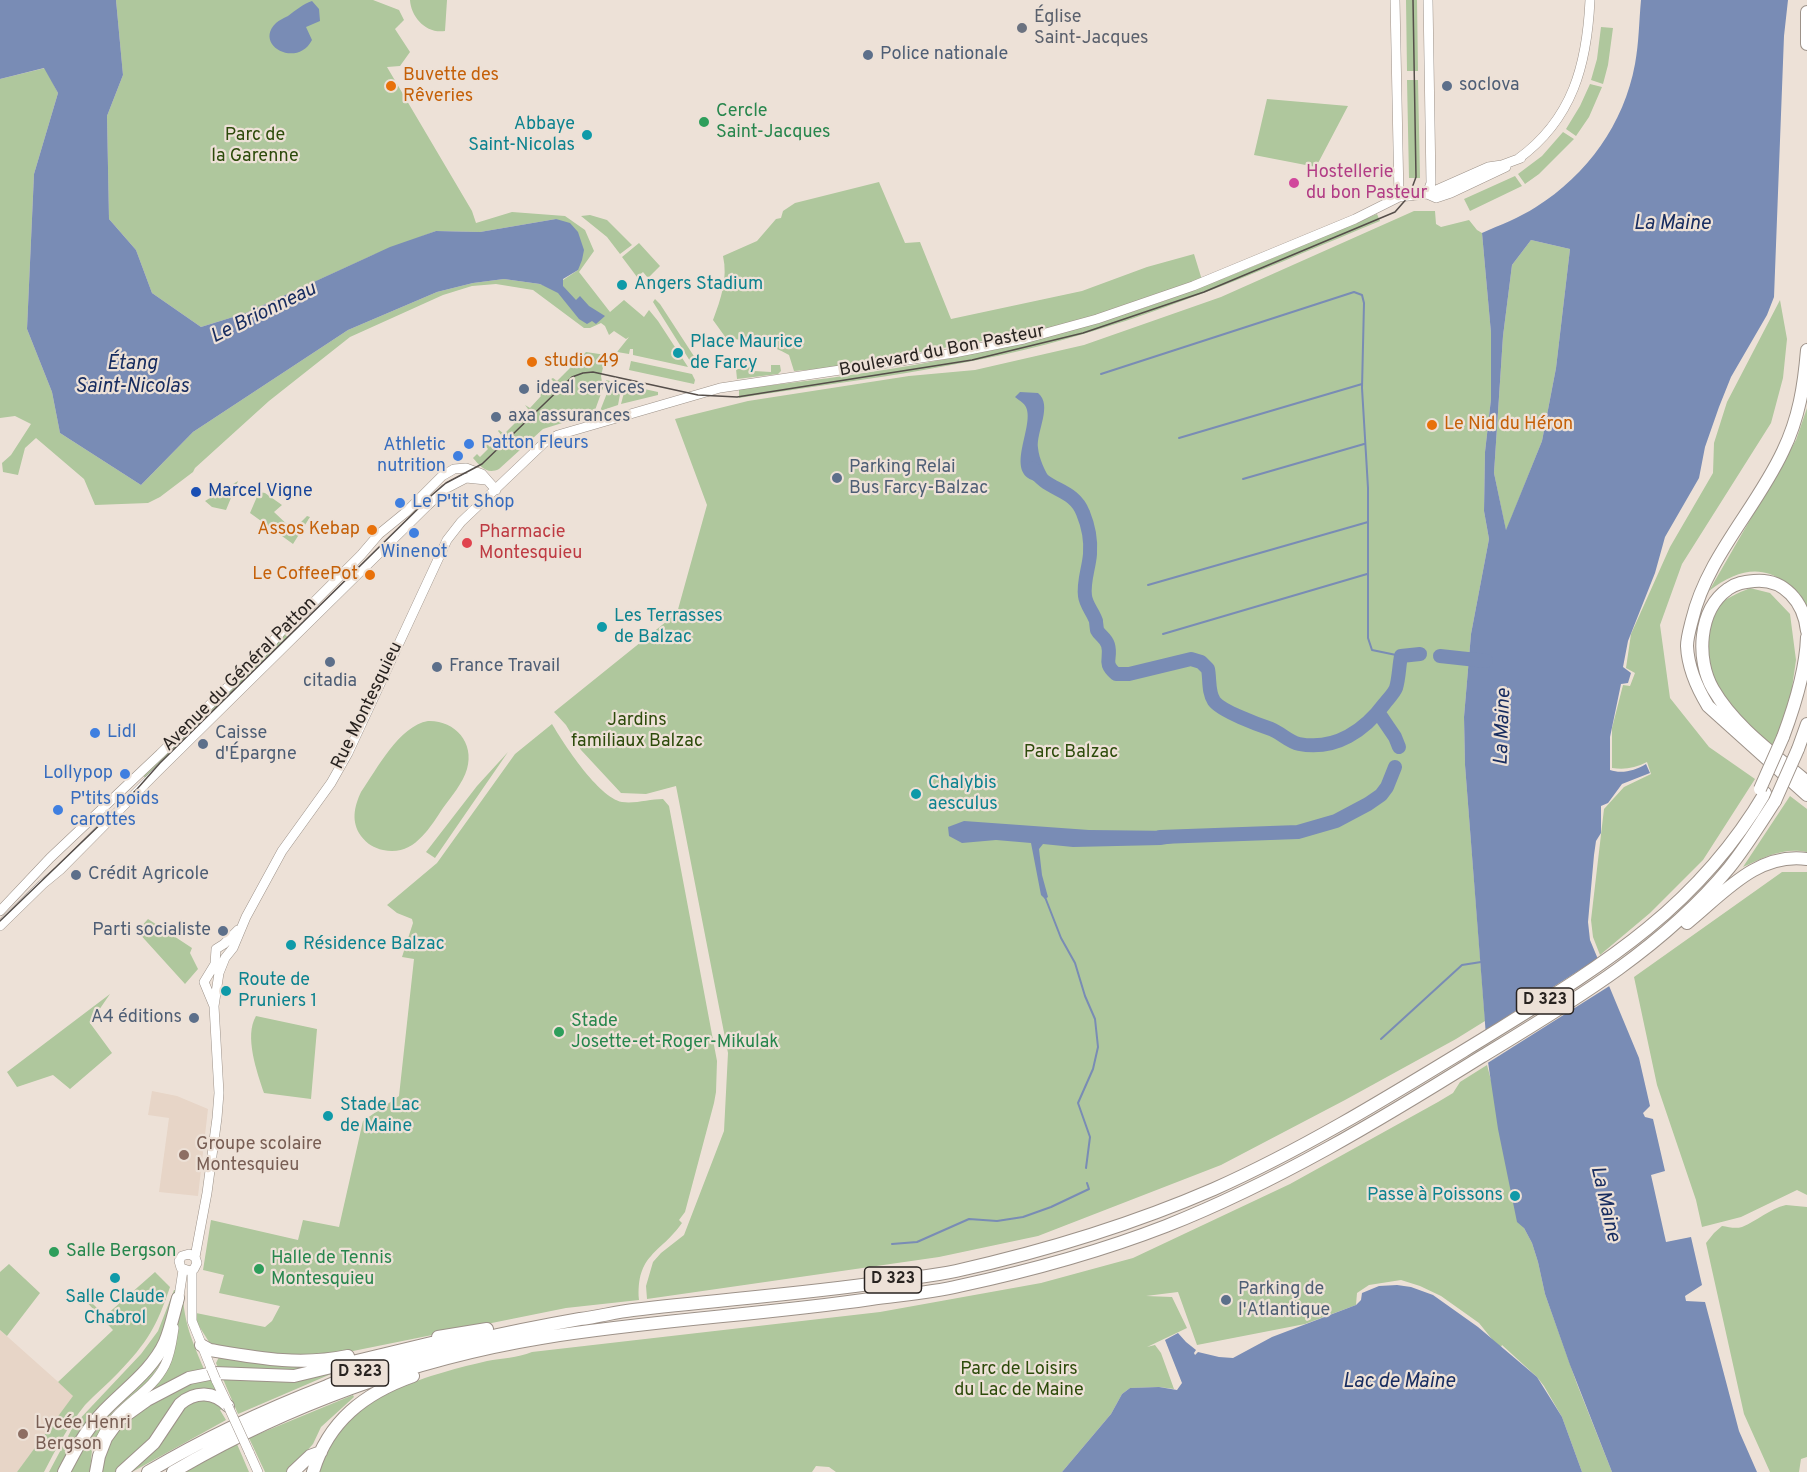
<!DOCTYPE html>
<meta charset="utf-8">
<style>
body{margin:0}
canvas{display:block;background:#ede1d7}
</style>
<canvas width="1807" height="1472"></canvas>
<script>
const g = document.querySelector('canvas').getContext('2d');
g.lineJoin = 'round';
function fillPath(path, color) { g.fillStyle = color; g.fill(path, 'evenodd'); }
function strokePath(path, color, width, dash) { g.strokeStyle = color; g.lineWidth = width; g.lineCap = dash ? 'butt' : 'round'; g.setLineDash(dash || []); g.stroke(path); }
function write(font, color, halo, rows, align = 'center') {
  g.font = font + ' Overpass,sans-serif'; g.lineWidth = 4.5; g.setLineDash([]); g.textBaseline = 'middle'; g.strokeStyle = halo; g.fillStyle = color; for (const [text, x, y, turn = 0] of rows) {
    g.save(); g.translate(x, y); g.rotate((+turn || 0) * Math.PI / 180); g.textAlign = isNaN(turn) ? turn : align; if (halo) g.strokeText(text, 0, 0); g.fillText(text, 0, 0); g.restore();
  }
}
const built = new Path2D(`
 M152,1091L177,1096L208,1109L198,1196L159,1192L169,1118L148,1115Z
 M0,1330L74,1396L17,1472H0Z`);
const green = new Path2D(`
 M116,0H373L399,10L404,20L395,29L410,52L400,66L387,67L472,211L476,223L512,212L565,216L585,230L594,251L579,272L610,312L624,300L644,317L649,310L658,321L688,367L633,355V349H630L629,354L617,352L629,337L626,339L614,331L609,335L605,326L601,323L590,328H584L533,290L496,284L472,286L443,295L350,337L269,401L195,468L193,472L160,497L148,503L95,505L84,479L36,438L25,448L18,475L3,472L2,463L11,455L31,424L15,416L0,418V79L45,68L58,93L34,174L27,329L52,392L60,433L141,485L193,432L348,330L437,292L473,283L504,279L540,284L551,288L578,270L556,219L480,232L436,231L373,255L246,313L201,327L152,293L136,250L109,219L107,116L123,75Z
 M410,0H447L445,31C426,34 411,17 410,0Z
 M1406,0H1417L1418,71H1407Z
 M1601,27L1613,28L1608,65L1603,84L1591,80L1597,59Z
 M1407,80H1418L1420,178H1409Z
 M1590,84L1602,87L1589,117L1576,136L1566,129L1580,106Z
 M1267,99L1348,106L1316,167L1254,155Z
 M1563,132L1574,139L1539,174L1525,184L1518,174L1542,156Z
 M1515,176L1522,186L1470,211L1464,199Z
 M879,182L905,243L920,242L951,319L1082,291L1147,267L1194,254L1202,280L1138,303L1039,331L830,368L794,371L789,355C769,343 749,341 726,338L713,320C721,299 728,278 723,256L757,241L776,219L781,218L783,211L795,203Z
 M1414,211H1435L1436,224L1441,227L1469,220L1477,230L1482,233L1491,333V399L1485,452L1484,511L1489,539L1471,634L1464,717L1465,765L1485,1021L1456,1039L1345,1100L1221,1165L1038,1236L939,1257L647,1299L646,1286L653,1262L661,1253L684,1235L724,1131L728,1053L676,786L646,794L621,793L581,750L566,725L554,712L677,613L707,505L675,419L748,401L909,376L975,370L1084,345L1221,297Z
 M1377,214L1380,221C1276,264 1174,309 1066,339C959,369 848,381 739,398V389C857,376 978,358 1093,324C1190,296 1284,253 1377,214Z
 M590,215L607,220L632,245L620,254L607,237L581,216Z
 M1531,240L1570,249L1556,368L1542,441L1506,531L1494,473L1503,336L1512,265Z
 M639,243L660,266L648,278L643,272L637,277L622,257Z
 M655,299L660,304L701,367L698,369H695L653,302Z
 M1780,300L1787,339L1783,378L1771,423L1682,564L1660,625L1670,698L1709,747L1755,779L1703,860L1650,913L1600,955L1593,937L1591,920L1604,809L1624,787L1651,774L1647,762C1635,768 1625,770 1612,768V728L1623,685L1630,686L1635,673L1626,668L1631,634L1670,547L1713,473L1714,443L1727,402Z
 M586,352L606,355L601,376L603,388L594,413L543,429L499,469C487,475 480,466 473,458L477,454L480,457L488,449L485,445L486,443L490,447L502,436L498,431L499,430L504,434L515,423L512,417L517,421L528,409L525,405L530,408L541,396L538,392L539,391L543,394L555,383L551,379L553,378L557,381L572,366L568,362L570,361L574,364Z
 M631,361L692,374L695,380L694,384L629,370Z
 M742,363L754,364V371L771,372V365H780L781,371L778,374L737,379L736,369H741Z
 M606,380L622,384L618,405L600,411L609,388Z
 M626,385L658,392V395L621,404Z
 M1807,408V613C1784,566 1749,559 1709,591L1796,440Z
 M238,481L226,510L212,507L205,501Z
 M259,492L265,493L282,505L274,512L293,530L307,516L310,517L293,544L250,513Z
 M1750,588L1770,593L1790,614L1796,660L1788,716L1770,749C1757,736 1742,724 1730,710C1709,685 1698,640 1716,610C1723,598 1739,593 1750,588Z
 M284,634L289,638L147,780L141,773Z
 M428,721C454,720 475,742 467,769C463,783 451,797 443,808C429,829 413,857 383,850C374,848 367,844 361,836C351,822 354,807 361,792C377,769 399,726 428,721Z
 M552,724C564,744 598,797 622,802C635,804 650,799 663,799L669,806L717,1061L716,1092L714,1103L685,1212L679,1220L682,1223C660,1254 636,1254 639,1300L566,1308L348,1352L295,1358L211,1345L197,1323L196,1313L265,1327L272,1321L280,1306L219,1293L224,1275L203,1270L211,1220L298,1240L303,1220L339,1227L363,1121L399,1096L414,959L402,957L413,923L412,919L397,913L387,905L437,863L515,754Z
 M508,752L435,858L426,852L477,786Z
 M1790,796L1807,809V852C1783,847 1765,857 1743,867Z
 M1782,872H1807V1195L1797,1190L1741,1217L1702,1227L1696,1200L1657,1085L1634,977Z
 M148,919L192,948L190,953L198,969L185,984L137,931Z
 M110,994L90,1023L112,1053L70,1089L53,1075L17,1087L7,1072Z
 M256,1016L317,1029L311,1099L264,1093C257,1072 244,1036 256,1016Z
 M1487,1065L1498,1106L1524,1228L1532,1243L1538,1262L1545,1294L1577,1384L1612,1472H1582L1562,1417L1544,1386L1537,1377L1502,1345L1500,1349L1479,1323L1441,1296L1420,1286L1401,1280L1369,1285L1357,1293L1356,1305L1305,1324L1197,1345L1178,1292L1146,1296L1172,1297L1187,1328L1147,1347L1155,1345L1161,1353L1174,1389L1159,1387L1130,1388L1122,1394L1111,1414L1062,1472H836L829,1467L816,1466L812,1472H319C321,1465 323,1457 326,1450C348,1396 435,1373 487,1361C502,1358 517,1358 532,1352L880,1312L1041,1283L1133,1258L1290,1184L1438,1102L1453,1093L1460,1082Z
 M1786,1205L1807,1207V1457L1801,1459L1799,1472H1770L1744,1414L1706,1243L1714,1233L1722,1226C1729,1227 1735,1229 1742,1227C1757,1221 1769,1209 1786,1205Z
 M9,1264L40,1293L7,1336L0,1330V1272Z
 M155,1272L170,1287C157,1326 147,1343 118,1373C108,1384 95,1394 85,1405C68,1426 56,1449 44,1472H17L73,1396L58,1382L113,1330L80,1295L83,1294L105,1316Z
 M174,1290H178L162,1339L152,1355L61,1472H49L74,1425L141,1354L158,1331Z
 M183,1292C183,1321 193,1343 204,1369L144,1395L157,1382L176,1324Z
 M163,1350L164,1358L149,1381L115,1410L104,1423L92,1450L90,1472H66L88,1433Z
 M219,1357L346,1359L297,1372L219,1370L216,1363Z
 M345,1368L238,1414L223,1379Z
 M208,1377L209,1380H212L216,1391H200L117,1472H101L107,1443L131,1414L183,1386Z
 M353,1395L354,1397L321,1427L313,1444L288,1472H265L249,1438Z
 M209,1397L224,1408L220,1410L226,1420L132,1472H124L186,1402Z
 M237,1444L249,1472H184L191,1468Z`);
const water = new Path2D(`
 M0,0H116L123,75L107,116L109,219L136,250L152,293L201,327L246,313L390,247L436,231L480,232L556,219L570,223L578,232L584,250L582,260L578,270L563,279V286L576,300L580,296L589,306L605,316L596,324L592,321L587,324L579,319L558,293L540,284L504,279L473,283L437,292L348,330L193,432L141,485L60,433L52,392L27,329L34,174L58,93L44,68L0,79Z
 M1641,0H1788L1784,36L1774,297L1767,315L1731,377L1719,407L1705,447L1699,478L1665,537L1655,573L1628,641L1623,667L1631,673L1628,683L1621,684L1610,737V770C1621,774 1635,771 1646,764L1650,773L1622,784L1608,803L1601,806V833L1596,841L1594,855L1588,922L1590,940L1639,1058L1650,1106L1643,1113L1645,1117L1653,1119L1665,1171L1651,1175L1666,1242L1691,1237L1702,1285L1685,1296L1686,1301L1705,1302L1739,1431L1757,1472H1612L1570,1365L1545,1294L1538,1262L1532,1243L1524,1228L1517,1222L1498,1129L1488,1062L1465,765L1464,717L1471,634L1489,539L1484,511L1485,452L1491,399V333L1482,233C1500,225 1519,218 1536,207C1587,175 1624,124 1635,64C1639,43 1639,21 1641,0ZM1531,240L1570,249L1556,368L1542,441L1506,530L1494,473L1503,336L1512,265Z
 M312,1L319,9L320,21L306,27L312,40C297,69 253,45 276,23C279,20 284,18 288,16C296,10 303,4 312,1Z
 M1020,392L1038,393C1053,405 1036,432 1038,448C1039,459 1045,470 1050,480C1044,483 1038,483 1032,480C1007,470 1032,430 1027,410C1026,404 1020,401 1015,397Z
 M964,821L1089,830L1177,831V837L1173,843L1161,845L1073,847L1043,844L1039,849L1042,875L1048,897L1045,899L1041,895L1031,843L996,840L962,843L949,836L948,827Z
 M1397,1285L1411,1287L1433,1295L1478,1327L1537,1377L1562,1417L1582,1472H1062L1111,1414L1122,1394L1130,1388L1159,1387L1177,1390L1182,1383L1165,1340L1178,1333L1186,1342L1196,1350L1194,1353L1195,1355L1198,1352L1219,1357L1233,1358L1272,1337L1356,1305L1361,1300L1362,1293L1379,1286Z`);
const pier = new Path2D(`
 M1600,957L1611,985L1486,1064L1483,1032Z`);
const stream = new Path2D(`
 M1101,374L1354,292L1362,295L1364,303L1362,388L1368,488V638L1372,650L1401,656
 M1179,438L1362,384
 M1243,479L1364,444
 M1148,585L1368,522
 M1163,634L1367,574
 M1045,897L1061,938L1075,963L1085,996L1095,1019L1098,1047L1093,1069L1078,1103L1090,1137L1086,1168
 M1381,1039L1462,965L1481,962
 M892,1244L917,1242L969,1219L997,1221L1023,1217L1051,1207L1089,1189L1087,1183`);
const river = new Path2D(`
 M1033,468C1046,492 1073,487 1083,513C1088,525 1091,541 1090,554C1089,568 1083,582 1085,596C1086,605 1093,612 1096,621C1096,622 1097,630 1097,630C1100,636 1106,638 1108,645C1112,659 1102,662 1116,674H1129L1191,659L1201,662L1208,669C1210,679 1208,692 1214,701C1221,711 1259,725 1271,729C1281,733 1289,742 1299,744C1336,751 1365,730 1385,703C1389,698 1394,693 1396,688C1399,678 1399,666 1401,656L1420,654
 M1440,656L1486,661
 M1378,712L1395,737L1399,747
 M1160,837L1298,832L1336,821L1368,804L1381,795L1387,787L1395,767`);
const tertiary = new Path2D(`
 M1395,0L1399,197
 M1518,159C1573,119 1587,64 1590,0
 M1427,194L1436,198L1451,193L1506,167
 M1427,194L1431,183L1428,0
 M0,911L50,858L160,754L269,646L285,627L301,615L361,555L379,534L406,512L442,476L454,469L466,468L482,474L496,490
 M0,926L43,884L60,870L157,772L428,505L445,489L466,478L486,480
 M214,1006L219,973L225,958L233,948L246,917L282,851L331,783L348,753L447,540L461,522L545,442L558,435L720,388L954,353L1024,339L1097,319L1193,286L1355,219L1399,197L1427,194L1488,167L1502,165L1521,158
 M195,1257L189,1254L182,1256L179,1261L181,1268L190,1271L194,1269L197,1263L195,1257L207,1193L217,1118L219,1093L214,1006L204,982L215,964L216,949L224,944L238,930
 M192,1270V1321L211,1368
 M178,1303L183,1270
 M216,1380L227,1403
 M101,1438C118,1404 150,1395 165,1365C171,1353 172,1341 174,1328
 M249,1452L258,1472`);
const trunk = new Path2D(`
 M1807,12V44
 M1807,350C1804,386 1799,418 1783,451C1756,509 1707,557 1692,620C1690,628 1687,638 1687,646C1688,668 1697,688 1708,706L1807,795
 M1807,631C1804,602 1784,578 1754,581C1744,582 1736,583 1728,589C1698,610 1696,660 1713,689C1735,727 1774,754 1807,782
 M1783,737C1795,705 1806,670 1807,637
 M1798,749L1807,724
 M1687,923C1723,894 1757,852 1807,859
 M438,1337L487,1329
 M201,1345L210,1350C258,1358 299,1366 348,1356
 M64,1472C75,1451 85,1431 101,1414C122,1391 152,1371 165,1342C171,1328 174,1312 178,1298
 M96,1472L99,1456L106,1438L119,1420L147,1400L189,1378L214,1373L294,1376L448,1339
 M122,1472L154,1443L180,1404C195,1391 214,1391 228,1406
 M148,1472C205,1438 265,1410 327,1386C343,1379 360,1372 377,1366C443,1346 512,1331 580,1319C598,1317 615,1312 633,1310C717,1300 801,1294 885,1282C908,1278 933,1276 956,1271C1045,1251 1131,1225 1214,1189C1308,1147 1396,1092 1483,1039C1596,969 1695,912 1765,793
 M173,1472C285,1406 413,1359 541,1338C651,1320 761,1315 871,1299C900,1295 930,1293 959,1286C1029,1271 1099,1252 1166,1226C1277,1182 1380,1120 1481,1057C1570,1003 1662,949 1729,868C1746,847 1760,824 1775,801
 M293,1472L310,1456L321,1452
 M313,1472C328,1421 365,1393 413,1376`);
const tram = new Path2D(`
 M0,921L137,789L160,763L432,495L446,483L482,464L572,377L583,373L593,372L698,395L737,397L972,360L1083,333L1204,292L1395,212L1409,196L1416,177L1413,0`);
const tertiaryBridge = new Path2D(`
 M211,1368L216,1380
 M228,1406L249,1452`);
const trunkBridge = new Path2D(`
 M1760,789L1783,737
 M1775,801L1798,749`);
const markers = [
 [1022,28,6,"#6b7280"],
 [868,55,6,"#5c6f8a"],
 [391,86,6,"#e8710a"],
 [1447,86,6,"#5c6f8a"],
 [704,122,6,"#2e9e5b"],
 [587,135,6,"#0f9aa8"],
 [1294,183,6,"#d1479c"],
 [622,285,6,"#0f9aa8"],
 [678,353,6,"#0f9aa8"],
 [532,362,6,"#e8710a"],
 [524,389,6,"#5c6f8a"],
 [496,417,6,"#5c6f8a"],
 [1432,425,6,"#e8710a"],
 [469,444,6,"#3f7fe0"],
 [458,456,6,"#3f7fe0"],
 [837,478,6,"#5c6f8a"],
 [196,492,6,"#1a4fb4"],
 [400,503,6,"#3f7fe0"],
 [372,530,6,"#e8710a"],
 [414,533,6,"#3f7fe0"],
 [467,543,6,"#e0444e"],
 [370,575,6,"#e8710a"],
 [602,627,6,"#0f9aa8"],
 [330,662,6,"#5c6f8a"],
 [437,667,6,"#5c6f8a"],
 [95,733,6,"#3f7fe0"],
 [203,744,6,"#5c6f8a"],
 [125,774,6,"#3f7fe0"],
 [916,794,6,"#0f9aa8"],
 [58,810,6,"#3f7fe0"],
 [76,875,6,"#5c6f8a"],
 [223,931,6,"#5c6f8a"],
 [291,945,6,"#0f9aa8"],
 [226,991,6,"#0f9aa8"],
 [194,1018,6,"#5c6f8a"],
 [559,1032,6,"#2e9e5b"],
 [328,1116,6,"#0f9aa8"],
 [184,1155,6,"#8d6e63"],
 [1515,1196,6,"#0f9aa8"],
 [54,1252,6,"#2e9e5b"],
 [259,1269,6,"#2e9e5b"],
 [115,1278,6,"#0f9aa8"],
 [1226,1300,6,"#5c6f8a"],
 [23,1434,6,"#8d6e63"]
];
const shields = [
 [1545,1001,57],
 [893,1280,57],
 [360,1373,57]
];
const shieldNames = [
 ["D 323",1545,1001],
 ["D 323",893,1280],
 ["D 323",360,1373]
];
const worshipNames = [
 ["Église",1034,18],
 ["Saint-Jacques",1034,39]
];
const serviceNames = [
 ["Police nationale",880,55],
 ["soclova",1459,86],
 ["ideal services",536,389],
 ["axa assurances",508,417],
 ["Parking Relai",849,468],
 ["Bus Farcy-Balzac",849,489],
 ["France Travail",449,667],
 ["citadia",330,682,"center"],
 ["Caisse",215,734],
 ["d'Épargne",215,755],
 ["Crédit Agricole",88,875],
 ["Parti socialiste",211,931,"right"],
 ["A4 éditions",182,1018,"right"],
 ["Parking de",1238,1290],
 ["l'Atlantique",1238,1311]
];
const foodNames = [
 ["Buvette des",403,76],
 ["Rêveries",403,97],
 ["studio 49",544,362],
 ["Le Nid du Héron",1444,425],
 ["Assos Kebap",360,530,"right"],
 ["Le CoffeePot",358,575,"right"]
];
const leisureNames = [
 ["Cercle",716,112],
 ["Saint-Jacques",716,133],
 ["Stade",571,1022],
 ["Josette-et-Roger-Mikulak",571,1043],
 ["Salle Bergson",66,1252],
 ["Halle de Tennis",271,1259],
 ["Montesquieu",271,1280]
];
const cultureNames = [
 ["Abbaye",575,125,"right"],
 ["Saint-Nicolas",575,146,"right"],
 ["Angers Stadium",634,285],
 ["Place Maurice",690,343],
 ["de Farcy",690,364],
 ["Les Terrasses",614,617],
 ["de Balzac",614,638],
 ["Chalybis",928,784],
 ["aesculus",928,805],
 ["Résidence Balzac",303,945],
 ["Route de",238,981],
 ["Pruniers 1",238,1002],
 ["Stade Lac",340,1106],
 ["de Maine",340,1127],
 ["Passe à Poissons",1503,1196,"right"],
 ["Salle Claude",115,1298,"center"],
 ["Chabrol",115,1319,"center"]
];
const parkNames = [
 ["Parc de",255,136],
 ["la Garenne",255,157],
 ["Jardins",637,721],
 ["familiaux Balzac",637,742],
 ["Parc Balzac",1071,753],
 ["Parc de Loisirs",1019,1370],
 ["du Lac de Maine",1019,1391]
];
const hotelNames = [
 ["Hostellerie",1306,173],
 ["du bon Pasteur",1306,194]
];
const streetNames = [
 ["Boulevard du Bon Pasteur",942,352,-11],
 ["Avenue du Général Patton",240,675,-45],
 ["Rue Montesquieu",368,706,-64]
];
const shopNames = [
 ["Patton Fleurs",481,444],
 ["Athletic",446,446,"right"],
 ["nutrition",446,467,"right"],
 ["Le P'tit Shop",412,503],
 ["Winenot",414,553,"center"],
 ["Lidl",107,733],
 ["Lollypop",113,774,"right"],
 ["P'tits poids",70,800],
 ["carottes",70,821]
];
const transitNames = [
 ["Marcel Vigne",208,492]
];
const healthNames = [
 ["Pharmacie",479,533],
 ["Montesquieu",479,554]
];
const educationNames = [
 ["Groupe scolaire",196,1145],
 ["Montesquieu",196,1166],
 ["Lycée Henri",35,1424],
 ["Bergson",35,1445]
];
const waterNames = [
 ["La Maine",1672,225],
 ["Le Brionneau",264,314,-26],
 ["Étang",132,365],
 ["Saint-Nicolas",132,388],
 ["La Maine",1504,727,-88],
 ["La Maine",1604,1204,77],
 ["Lac de Maine",1399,1383]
];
fillPath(built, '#e7d5c7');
fillPath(green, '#afc79d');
fillPath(water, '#798cb5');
fillPath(pier, '#ede1d7');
strokePath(stream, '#798cb5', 2);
strokePath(river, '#798cb5', 14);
strokePath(tertiary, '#9d9289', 10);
strokePath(trunk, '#9d9289', 14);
strokePath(tertiary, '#fff', 9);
strokePath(trunk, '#fff', 12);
strokePath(tram, '#554e4a', 1.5);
strokePath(tertiaryBridge, '#9d9289', 10, []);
strokePath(trunkBridge, '#9d9289', 14, []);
strokePath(tertiaryBridge, '#fff', 9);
strokePath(trunkBridge, '#fff', 12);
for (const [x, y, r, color] of markers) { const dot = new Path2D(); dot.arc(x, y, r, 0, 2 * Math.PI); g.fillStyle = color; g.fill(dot); strokePath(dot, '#ede1d7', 2); }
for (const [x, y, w] of shields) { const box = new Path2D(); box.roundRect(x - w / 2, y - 13, w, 26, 4.5); g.fillStyle = '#ede1d7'; g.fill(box); strokePath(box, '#282320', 1.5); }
write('bold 16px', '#282320', null, shieldNames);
write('18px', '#5b616d', '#ede1d7', worshipNames, 'left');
write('18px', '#4e5e75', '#ede1d7', serviceNames, 'left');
write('18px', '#c56008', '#ede1d7', foodNames, 'left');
write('18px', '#27864d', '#ede1d7', leisureNames, 'left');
write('18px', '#0d838f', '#ede1d7', cultureNames, 'left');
write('18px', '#2d4b0b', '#ede1d7', parkNames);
write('18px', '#b23c85', '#ede1d7', hotelNames, 'left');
write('18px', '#282320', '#ede1d7', streetNames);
write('18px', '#366cbe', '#ede1d7', shopNames, 'left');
write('18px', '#164399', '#ede1d7', transitNames, 'left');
write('18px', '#be3a42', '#ede1d7', healthNames, 'left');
write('18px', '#785e54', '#ede1d7', educationNames, 'left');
write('italic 20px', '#182d60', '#ede1d7', waterNames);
</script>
